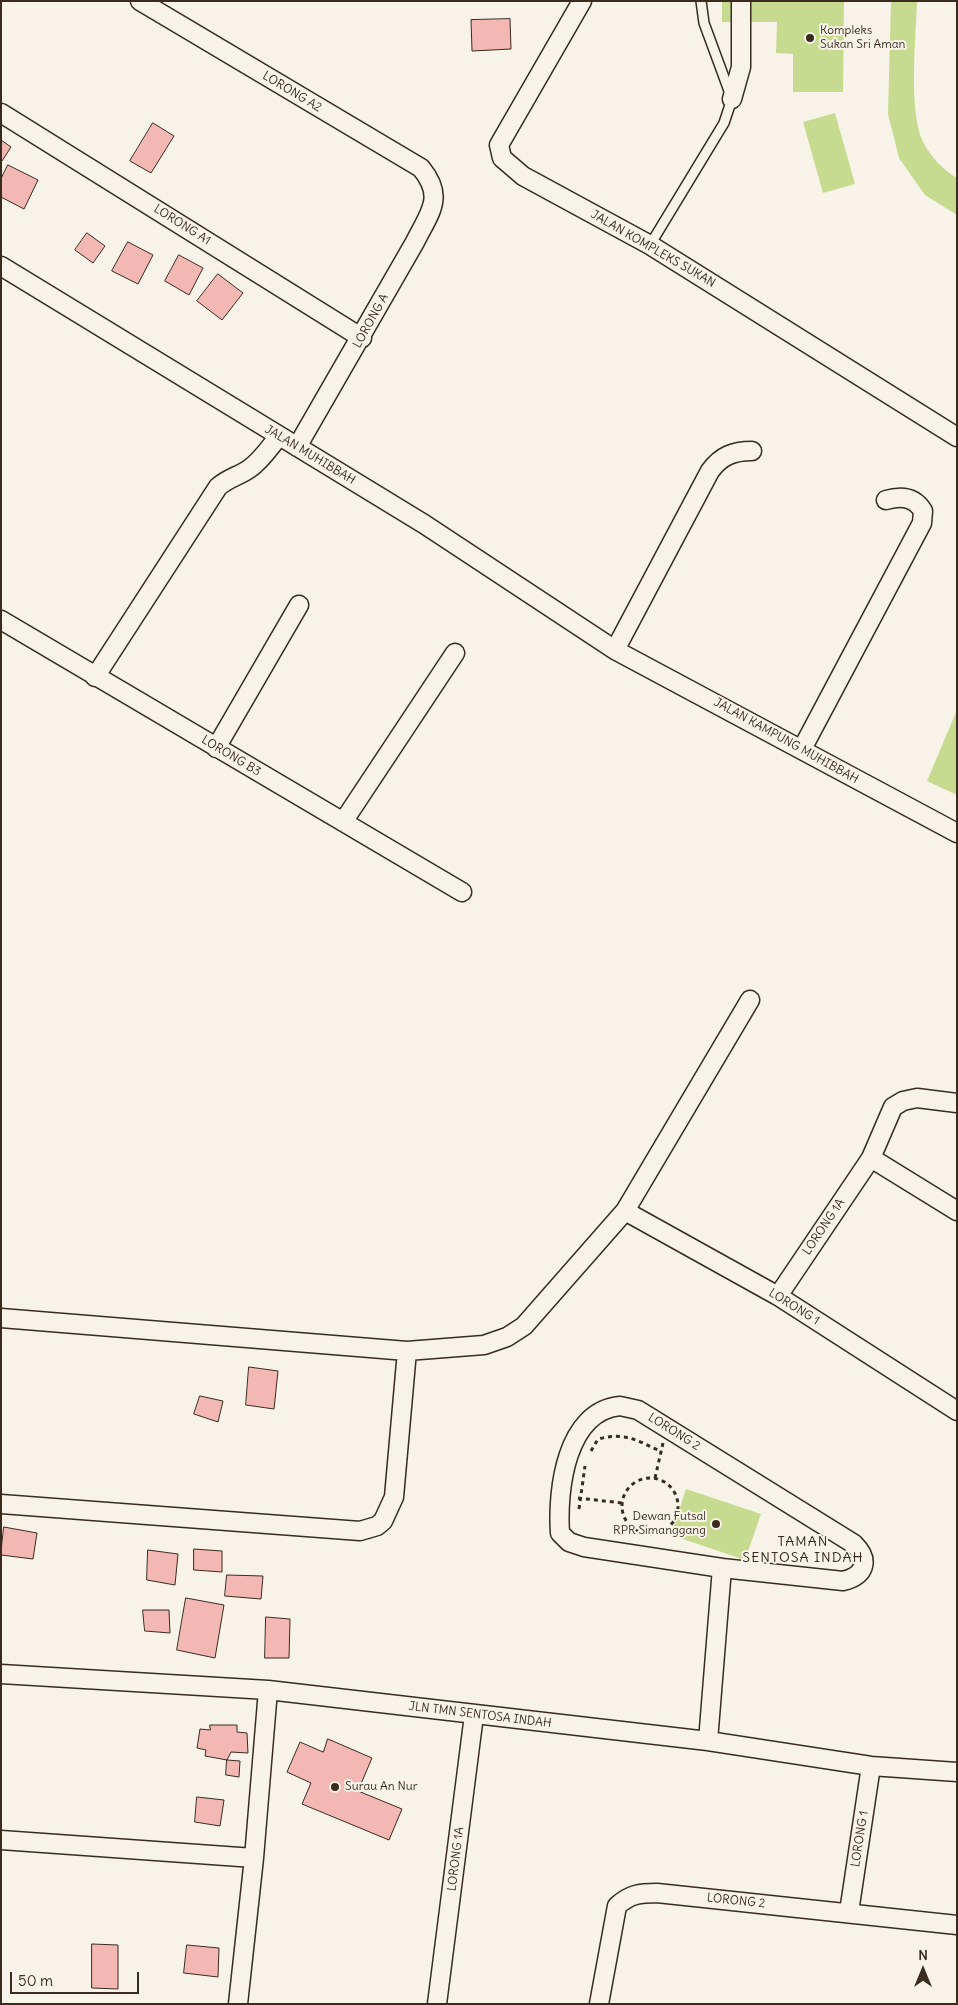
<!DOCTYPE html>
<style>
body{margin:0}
#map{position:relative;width:958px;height:2005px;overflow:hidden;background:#f7f3e8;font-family:Delius,sans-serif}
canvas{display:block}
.frame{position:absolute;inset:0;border:2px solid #3b2a1e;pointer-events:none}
.north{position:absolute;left:898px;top:1945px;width:50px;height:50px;-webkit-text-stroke:4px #f7f3e8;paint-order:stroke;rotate:0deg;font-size:14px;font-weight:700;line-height:20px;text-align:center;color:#3b2a1e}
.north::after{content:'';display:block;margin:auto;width:18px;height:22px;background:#3b2a1e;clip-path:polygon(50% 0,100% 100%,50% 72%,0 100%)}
.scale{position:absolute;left:10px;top:1972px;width:129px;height:22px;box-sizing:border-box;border:2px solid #3b2a1e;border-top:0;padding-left:6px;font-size:15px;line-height:18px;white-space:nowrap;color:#3b2a1e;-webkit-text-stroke:4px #f7f3e8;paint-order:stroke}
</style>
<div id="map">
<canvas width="958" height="2005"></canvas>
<div class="frame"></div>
<div class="north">N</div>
<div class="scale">50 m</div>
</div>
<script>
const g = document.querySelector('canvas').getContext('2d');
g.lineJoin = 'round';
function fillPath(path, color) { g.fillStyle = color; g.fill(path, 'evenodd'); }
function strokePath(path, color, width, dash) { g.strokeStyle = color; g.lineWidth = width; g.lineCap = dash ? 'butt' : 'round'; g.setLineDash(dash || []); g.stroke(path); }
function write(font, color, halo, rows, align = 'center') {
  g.font = font + ' Delius,sans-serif'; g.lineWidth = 4; g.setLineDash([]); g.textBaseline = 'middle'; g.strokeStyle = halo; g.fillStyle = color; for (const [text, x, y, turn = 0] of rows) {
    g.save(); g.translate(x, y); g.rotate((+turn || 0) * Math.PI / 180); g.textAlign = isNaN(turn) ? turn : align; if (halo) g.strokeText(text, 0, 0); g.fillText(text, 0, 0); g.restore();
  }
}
const green = new Path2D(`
 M722,1H844L843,92H793V54L776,53L777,22H722Z
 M891,1H917C916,38 908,110 923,142C931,157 943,170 957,178V215L925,195L899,158L888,114Z
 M835,113L855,184L823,193L803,122Z
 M957,710V795L927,781Z
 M686,1489L761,1514L745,1560L671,1535Z`);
const building = new Path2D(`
 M510,19L511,49L472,51L471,20Z
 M153,123L174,136L151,173L130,161Z
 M1,140L11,147L2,161H1Z
 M8,165L38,180L24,209L1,197V179Z
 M87,233L105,246L93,263L75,250Z
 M128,242L153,255L138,284L112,271Z
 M179,255L203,268L189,295L165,281Z
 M218,274L243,293L222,320L197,301Z
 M249,1367L278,1371L274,1409L246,1405Z
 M200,1396L223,1401L218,1422L194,1414Z
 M4,1527L37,1533L33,1559L1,1555Z
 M194,1549L222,1551V1572L194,1570Z
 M148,1550L178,1554L175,1585L147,1580Z
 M227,1575L263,1576L261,1599L225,1596Z
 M186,1598L224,1605L215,1658L177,1650Z
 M143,1610H169L170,1633L145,1631Z
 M266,1617L290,1619L289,1658H265Z
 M210,1725H237V1732L247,1733L248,1753L231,1752L227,1760L205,1756L206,1750L197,1748L200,1729L210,1730Z
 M328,1739L372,1758L358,1791L402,1809L389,1840L302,1804L311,1783L287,1772L300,1742L323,1752Z
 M227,1760L240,1761L239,1777L226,1775Z
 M197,1797L224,1800L220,1826L195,1822Z
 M92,1944L118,1945V1989L92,1988Z
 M187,1945L219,1948L218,1977L184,1973Z`);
const path = new Path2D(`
 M591,1451L598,1439C625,1432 636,1440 660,1451
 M622 1506a28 28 0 1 1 56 0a28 28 0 1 1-56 0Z
 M655,1478L663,1443
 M578,1498L622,1503
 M579,1509L585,1466`);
const service = new Path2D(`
 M650,245L724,123L732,99L704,23L701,1`);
const minor = new Path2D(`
 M140,1L421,168C445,197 430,212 415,242L297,447
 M582,1L499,145L502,158L523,176L650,245L957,437
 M732,99L741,67V1
 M1,113L362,338
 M1,266L424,524L615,650L957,833
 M1,620L462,892
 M615,650L710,471C721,456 733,451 752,451
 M95,677L218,487C228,478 239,476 249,469C261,461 270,447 279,436
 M216,748L299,605
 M802,749L922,523L923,511C914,496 900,496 886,500
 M343,822L455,653
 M871,1158L957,1211
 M625,1211L778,1296L957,1411
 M778,1296L871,1158L893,1107L903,1101L917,1098L957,1103
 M1,1318L407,1351L484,1345L507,1337L524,1326L625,1211L750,1000
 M620,1406L638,1410L854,1544C871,1561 864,1576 843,1581L722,1568L584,1547L569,1542L560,1533C557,1490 566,1411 620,1406Z
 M1,1504L360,1531L377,1526L383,1521L394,1497L407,1351
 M1,1674L268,1690L708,1741L871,1766L957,1772
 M708,1741L722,1568
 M1,1840L254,1858
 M849,1912L871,1766
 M238,2004L254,1858L268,1690
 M437,2004L474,1715
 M599,2004L617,1906C630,1894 640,1893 657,1893L957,1925`);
const markers = [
 [810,38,5,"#3b2a1e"],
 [716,1524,5,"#3b2a1e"],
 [335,1787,5,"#3b2a1e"]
];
const poiNames = [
 ["Kompleks",820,31],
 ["Sukan Sri Aman",820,45],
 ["Dewan Futsal",706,1517,"right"],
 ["RPR Simanggang",706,1531,"right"],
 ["Surau An Nur",345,1787]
];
const streetNames = [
 ["LORONG A2",292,92,31],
 ["LORONG A1",182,225,32],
 ["JALAN KOMPLEKS SUKAN",653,249,30],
 ["LORONG A",371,321,-61],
 ["JALAN MUHIBBAH",310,455,31],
 ["JALAN KAMPUNG MUHIBBAH",786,741,29],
 ["LORONG B3",231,756,31],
 ["LORONG 1A",824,1227,-56],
 ["LORONG 1",794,1307,32],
 ["LORONG 2",674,1432,32],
 ["JLN TMN SENTOSA INDAH",480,1715,7],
 ["LORONG 1",860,1839,-81],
 ["LORONG 1A",456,1859,-83],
 ["LORONG 2",736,1901,6]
];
const neighbourhoodNames = [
 ["TAMAN",803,1542],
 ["SENTOSA INDAH",803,1558]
];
fillPath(green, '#c7db90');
fillPath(building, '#f3b7b4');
strokePath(building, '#3b2a1e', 1);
strokePath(service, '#3b2a1e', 12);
strokePath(minor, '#3b2a1e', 21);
strokePath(path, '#3b2a1e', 3, [4, 4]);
strokePath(service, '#f7f3e8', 9);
strokePath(minor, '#f7f3e8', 18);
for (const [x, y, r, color] of markers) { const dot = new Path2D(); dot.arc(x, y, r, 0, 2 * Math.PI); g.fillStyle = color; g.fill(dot); strokePath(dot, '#f7f3e8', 2); }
write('12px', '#3b2a1e', '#f7f3e8', poiNames, 'left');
write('12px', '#3b2a1e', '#f7f3e8', streetNames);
g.letterSpacing = '1px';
write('14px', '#3b2a1e', '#f7f3e8', neighbourhoodNames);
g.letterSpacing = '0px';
</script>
